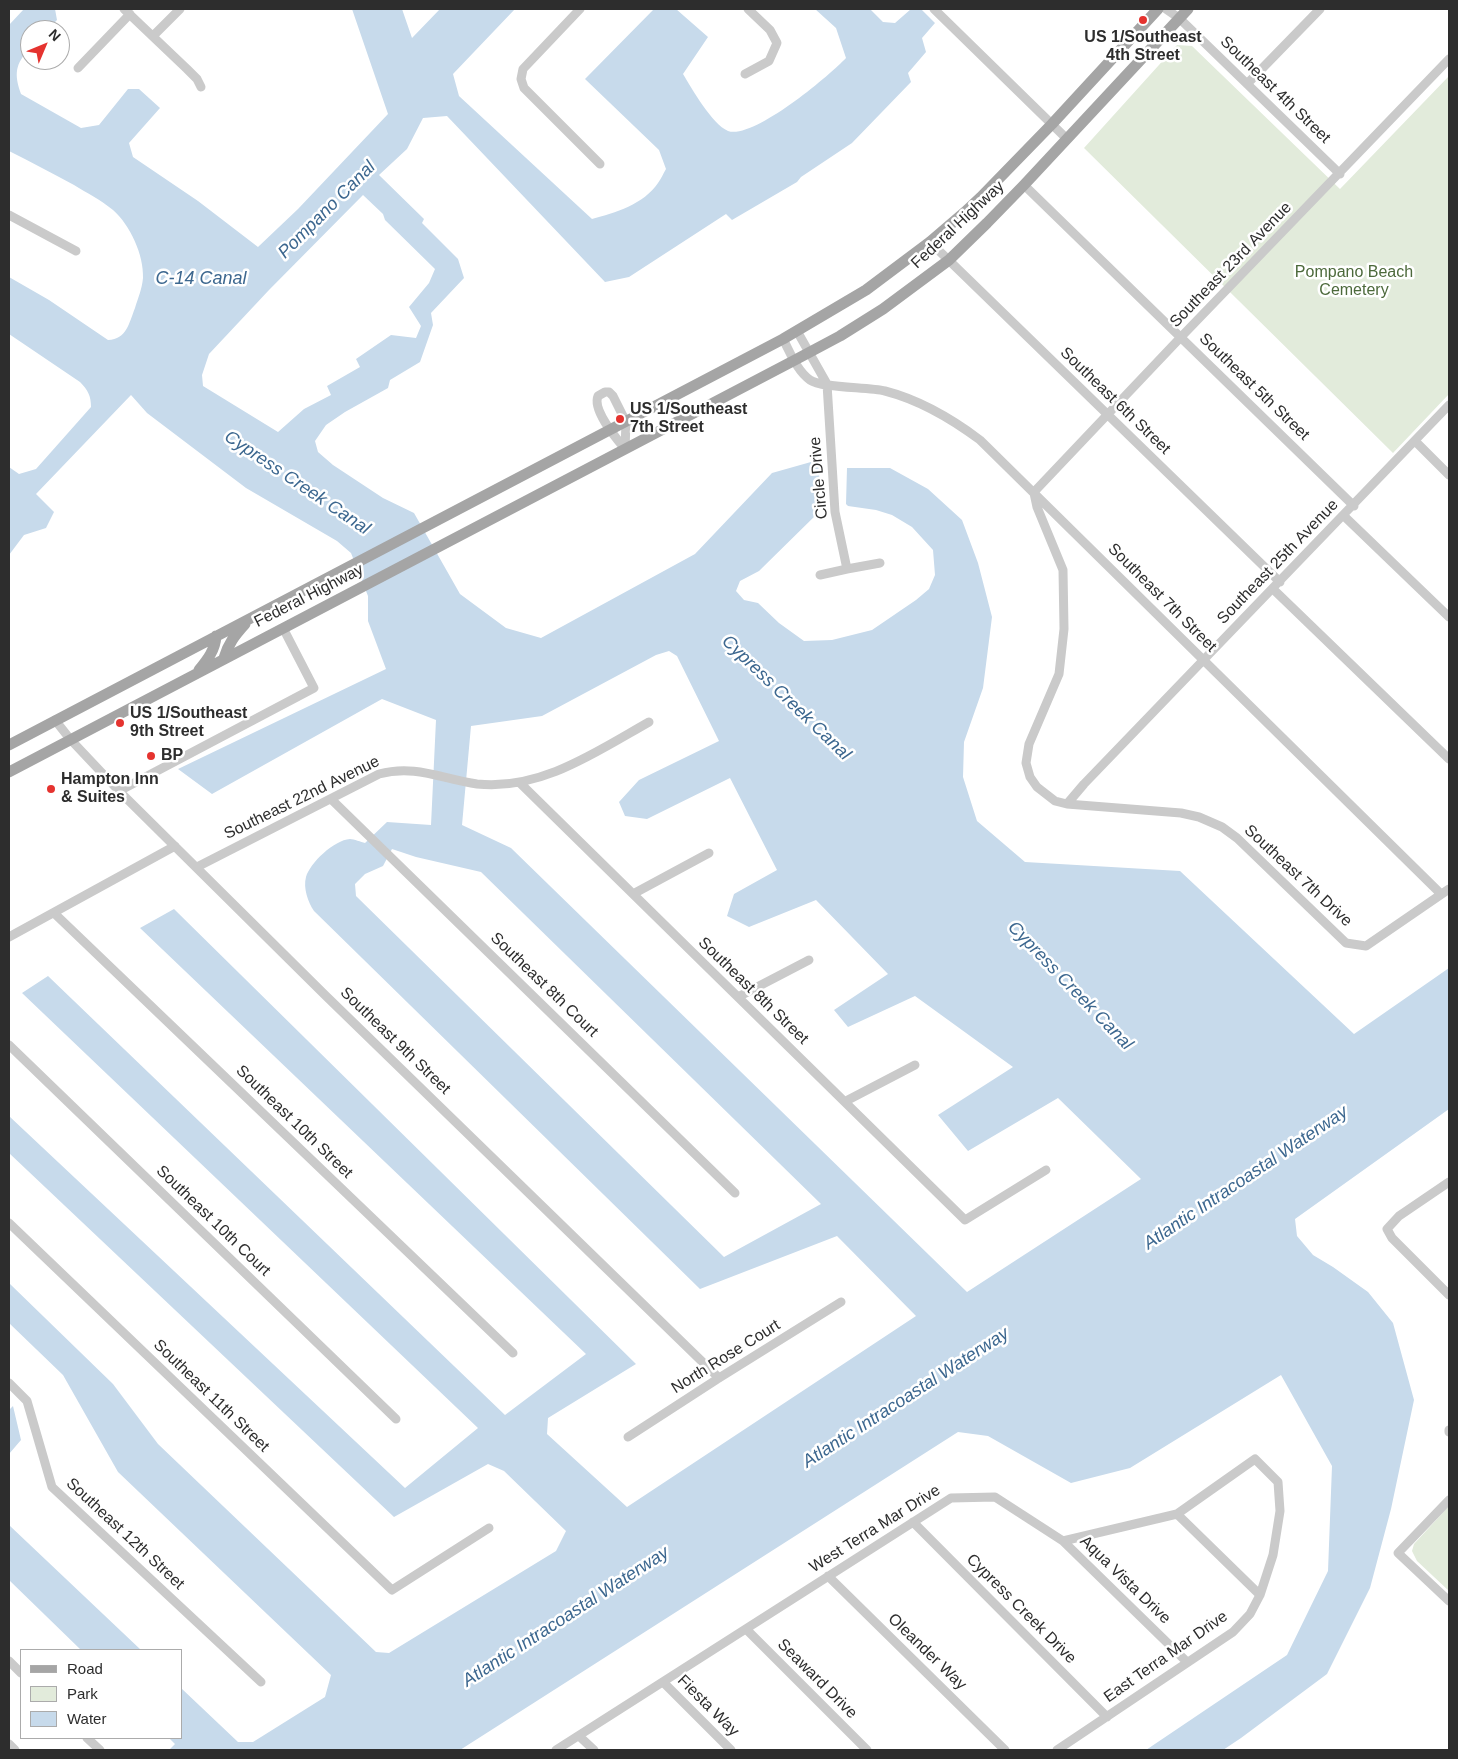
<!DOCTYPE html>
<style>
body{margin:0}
#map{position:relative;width:1458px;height:1759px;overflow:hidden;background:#fff;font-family:Helvetica,sans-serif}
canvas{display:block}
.frame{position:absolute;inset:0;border:10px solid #2d2d2d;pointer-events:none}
.legend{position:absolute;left:20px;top:1649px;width:162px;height:90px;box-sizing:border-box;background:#fff;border:1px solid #ababab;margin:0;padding:6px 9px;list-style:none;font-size:15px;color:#2d2d2d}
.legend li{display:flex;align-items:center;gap:10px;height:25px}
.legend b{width:25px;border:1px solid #ababab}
.north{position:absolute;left:20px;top:20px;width:50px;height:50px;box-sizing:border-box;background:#fff;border:1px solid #ababab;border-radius:50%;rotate:45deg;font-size:14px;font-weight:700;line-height:20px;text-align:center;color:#2d2d2d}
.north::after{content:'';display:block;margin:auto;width:18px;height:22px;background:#e5332f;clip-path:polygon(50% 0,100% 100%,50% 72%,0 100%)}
</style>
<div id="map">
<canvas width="1458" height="1759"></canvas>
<div class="frame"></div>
<ul class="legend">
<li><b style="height:6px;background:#a5a5a5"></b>Road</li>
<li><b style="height:14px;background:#e2ebdb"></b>Park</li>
<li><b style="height:14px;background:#c7daeb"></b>Water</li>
</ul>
<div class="north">N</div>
</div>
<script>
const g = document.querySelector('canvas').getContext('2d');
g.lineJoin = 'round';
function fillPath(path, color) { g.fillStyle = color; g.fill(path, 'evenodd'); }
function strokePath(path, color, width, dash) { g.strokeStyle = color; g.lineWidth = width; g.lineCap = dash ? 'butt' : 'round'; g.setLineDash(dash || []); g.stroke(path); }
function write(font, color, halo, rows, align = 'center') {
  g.font = font + ' Helvetica,sans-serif'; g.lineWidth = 5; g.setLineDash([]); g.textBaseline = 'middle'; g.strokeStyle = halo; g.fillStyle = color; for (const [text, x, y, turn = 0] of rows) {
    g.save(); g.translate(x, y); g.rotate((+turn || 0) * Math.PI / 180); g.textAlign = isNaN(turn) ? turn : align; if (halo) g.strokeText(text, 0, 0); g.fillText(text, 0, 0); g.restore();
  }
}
const green = new Path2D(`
 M1177,45L1192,46L1340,189L1449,76V394L1393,453L1084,148Z
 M1449,1506V1591L1417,1561L1412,1551L1414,1544Z`);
const water = new Path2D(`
 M24,9H55L57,20L47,30H30V48C15,64 14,74 21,94L81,128L99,125L128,89H139L160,108L129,143L133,157L198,201L258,247L298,209L388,114L352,9H402L412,38L440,9H515L453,74L459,96L592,219C615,213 644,204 658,183C661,179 663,174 666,169L659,150L585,79L654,9H676L708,37L683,74C692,89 712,124 728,131C753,140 829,76 846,58L836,28L815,9H870L883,22L895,23L911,9H921L935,23L922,38L926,52L908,73L911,82L852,143L801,177L797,182L732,220L726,214L629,277L605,282L447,116L423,118L407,149L379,175L424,219L422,223L458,259L464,278L431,313L433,325L420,362L390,380L388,388L345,412L326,425L315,441L318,452L333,465L383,498L414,513L460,594L506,628L541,638L695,554L772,473L818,460L821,499L818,513L759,571L740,581L736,591L744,600L758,603L779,623L804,641L832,640L872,630L916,600L929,589L935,575L933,550L912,527L892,515L876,510L848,506L846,504L847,468H890L928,489L962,520L978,563L992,617L983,688L964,742L963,777L977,821L1025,862L1180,871L1354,1034L1449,968V1109L1295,1219L1297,1236L1313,1255L1333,1267L1368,1292L1393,1323L1414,1400L1391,1509L1370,1588L1327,1674L1241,1738L1223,1750H1146L1287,1655L1328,1571L1332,1466L1281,1375L1130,1468L1071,1483L988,1436L958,1432L460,1750H169L175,1744L169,1738H181V1688L238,1742H253L325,1697L331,1675L118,1472L63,1375L9,1323V1283L113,1384L158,1444L376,1652L389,1653L556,1551L566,1531L504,1471L488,1464L394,1517L9,1153V1116L405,1488L478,1428L22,993L48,976L505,1415L586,1354L140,928L174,909L636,1364L548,1418L547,1434L627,1507L916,1316L837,1236L700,1289L314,911C308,902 303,888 306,877C310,863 334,840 350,839C354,839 361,842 365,843L387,822L431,825L436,720L382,699L212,794L178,769L386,669L368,621V596L351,553L337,541L246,488L147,413L131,395L36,494L54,512L46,528L24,535L9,555V467L19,474L36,469L91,407C91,396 88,390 80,382L9,334V277L49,300L108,340C127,339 129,323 135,308C138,298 142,289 143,278C144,255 130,225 113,210C101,200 87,193 74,185C52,173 31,162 9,151V25ZM363,195L383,214L385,220L435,269L429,283L409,307L421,326L416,338L391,335L356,359L360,367L327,386L331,395L304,409L278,432L203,386L202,375L209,354L269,290ZM669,651L677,656L719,741L639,780L619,802L625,816L647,819L730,778L777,870L734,894L727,916L749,927L816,900L888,974L834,1010L848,1027L915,996L1013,1067L938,1115L968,1151L1058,1098L1141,1179L967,1292L511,848L462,825L471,726L542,716L656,655ZM392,849L416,857L481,872L821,1204L724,1257L356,896L355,884L365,874L383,866Z
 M13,1406L21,1440L9,1454V1410Z
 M9,1525L141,1650H81L9,1580Z`);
const minor = new Path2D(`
 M124,9L187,69L197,79L201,87
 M580,9L523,69L521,79L524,88L600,164
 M934,9L1067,139
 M1166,9L1179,18L1340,174
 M153,36L180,9
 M78,68L130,14
 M745,74L769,61L777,43L770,30L748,9
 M1247,84L1320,9
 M1024,185L1354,506
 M9,215L76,251
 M930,242L1280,582
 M797,331L827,384L835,512L847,569L880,563
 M783,339C790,352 797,371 810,380C821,388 868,387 885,391C920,400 952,419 980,440L1441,894
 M605,392H609L613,396L626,422L625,449C616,438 592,410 598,396Z
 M1415,441L1449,475
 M1034,492L1181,337L1449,59
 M1034,493L1037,507L1063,570L1064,629L1059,674L1029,744L1026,763L1030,777L1037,787L1055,801L1067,804L1181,813L1199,817L1222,827L1237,838L1346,943L1366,946L1449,889
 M1344,516L1449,617
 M820,575L847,569
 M1273,589L1449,759
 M55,720L70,739L119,791L326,996L719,1378
 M520,783L965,1220L1046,1170
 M119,791L314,688L283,628
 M331,799L735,1193
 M1067,804L1084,784L1449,405
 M197,867L379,774C415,764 442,779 477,784C540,791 596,752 649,722
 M633,894L709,853
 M54,913L513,1353
 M9,937L175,846
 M738,997L809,960
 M9,1045L396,1419
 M846,1101L915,1065
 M1449,1182L1399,1216L1387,1229L1392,1238L1449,1295
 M9,1223L392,1590L489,1528
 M9,1383L27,1401L52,1487L261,1682
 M1449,1430V1432
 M628,1437L719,1378L841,1302
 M1449,1500L1398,1553L1449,1601
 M1177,1514L1260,1595
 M913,1522L1107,1717
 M1063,1541L1187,1662
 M828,1576L1005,1750
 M746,1629L867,1750
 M9,1661L21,1673
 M663,1682L731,1750
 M579,1736L594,1750
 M87,1738L100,1750
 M9,1744L15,1750
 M556,1750L951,1498L995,1497L1063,1541L1177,1514L1255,1459L1278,1482L1280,1511L1273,1555L1260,1595L1250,1614L1233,1632L1057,1750`);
const major = new Path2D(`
 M224,658C228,644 235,635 245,624
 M199,670C208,659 215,650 216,636
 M9,745L783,339L866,290L930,242L965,212L981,197L1052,124L1158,9
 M9,772L795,360L840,336L883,309L949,260L987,223L1024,185L1188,9`);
const markers = [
 [1143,20,5,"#e5332f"],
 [620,419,5,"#e5332f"],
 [120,723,5,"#e5332f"],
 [151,756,5,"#e5332f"],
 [51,789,5,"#e5332f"]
];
const poiNames = [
 ["US 1/Southeast",1143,38,"center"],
 ["4th Street",1143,56,"center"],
 ["US 1/Southeast",630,410],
 ["7th Street",630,428],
 ["US 1/Southeast",130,714],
 ["9th Street",130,732],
 ["BP",161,756],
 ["Hampton Inn",61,780],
 ["& Suites",61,798]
];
const streetNames = [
 ["Southeast 4th Street",1275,90,44],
 ["Federal Highway",958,225,-43],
 ["Southeast 23rd Avenue",1231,265,-46],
 ["Southeast 5th Street",1254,387,44],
 ["Southeast 6th Street",1115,401,44],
 ["Circle Drive",819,478,-95],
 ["Southeast 25th Avenue",1278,562,-46],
 ["Federal Highway",309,596,-27],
 ["Southeast 7th Street",1162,598,45],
 ["Southeast 22nd Avenue",302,798,-26],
 ["Southeast 7th Drive",1298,876,43],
 ["Southeast 8th Court",544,985,44],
 ["Southeast 8th Street",753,991,44],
 ["Southeast 9th Street",395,1041,44],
 ["Southeast 10th Street",294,1122,44],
 ["Southeast 10th Court",213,1221,44],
 ["North Rose Court",726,1357,-32],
 ["Southeast 11th Street",211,1396,44],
 ["West Terra Mar Drive",875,1529,-32],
 ["Southeast 12th Street",125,1534,43],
 ["Aqua Vista Drive",1125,1580,44],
 ["Cypress Creek Drive",1021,1609,45],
 ["Oleander Way",927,1652,44],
 ["East Terra Mar Drive",1166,1657,-35],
 ["Seaward Drive",817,1679,45],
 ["Fiesta Way",708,1706,45]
];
const parkNames = [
 ["Pompano Beach",1354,273],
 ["Cemetery",1354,291]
];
const waterNames = [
 ["Pompano Canal",327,210,-45],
 ["C-14 Canal",201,279],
 ["Cypress Creek Canal",297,483,34],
 ["Cypress Creek Canal",786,698,44],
 ["Cypress Creek Canal",1070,986,46],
 ["Atlantic Intracoastal Waterway",1246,1178,-34],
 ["Atlantic Intracoastal Waterway",906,1398,-33],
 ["Atlantic Intracoastal Waterway",566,1617,-33]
];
fillPath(green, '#e2ebdb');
fillPath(water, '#c7daeb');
strokePath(minor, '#cacaca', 9);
strokePath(major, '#a5a5a5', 11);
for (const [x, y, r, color] of markers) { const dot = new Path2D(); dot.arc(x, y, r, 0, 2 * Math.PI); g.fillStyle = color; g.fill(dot); strokePath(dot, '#fff', 2); }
write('bold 16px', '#2d2d2d', '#fff', poiNames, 'left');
write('16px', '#2d2d2d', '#fff', streetNames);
write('16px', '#4c693b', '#fff', parkNames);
write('italic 18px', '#3c678f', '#fff', waterNames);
</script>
